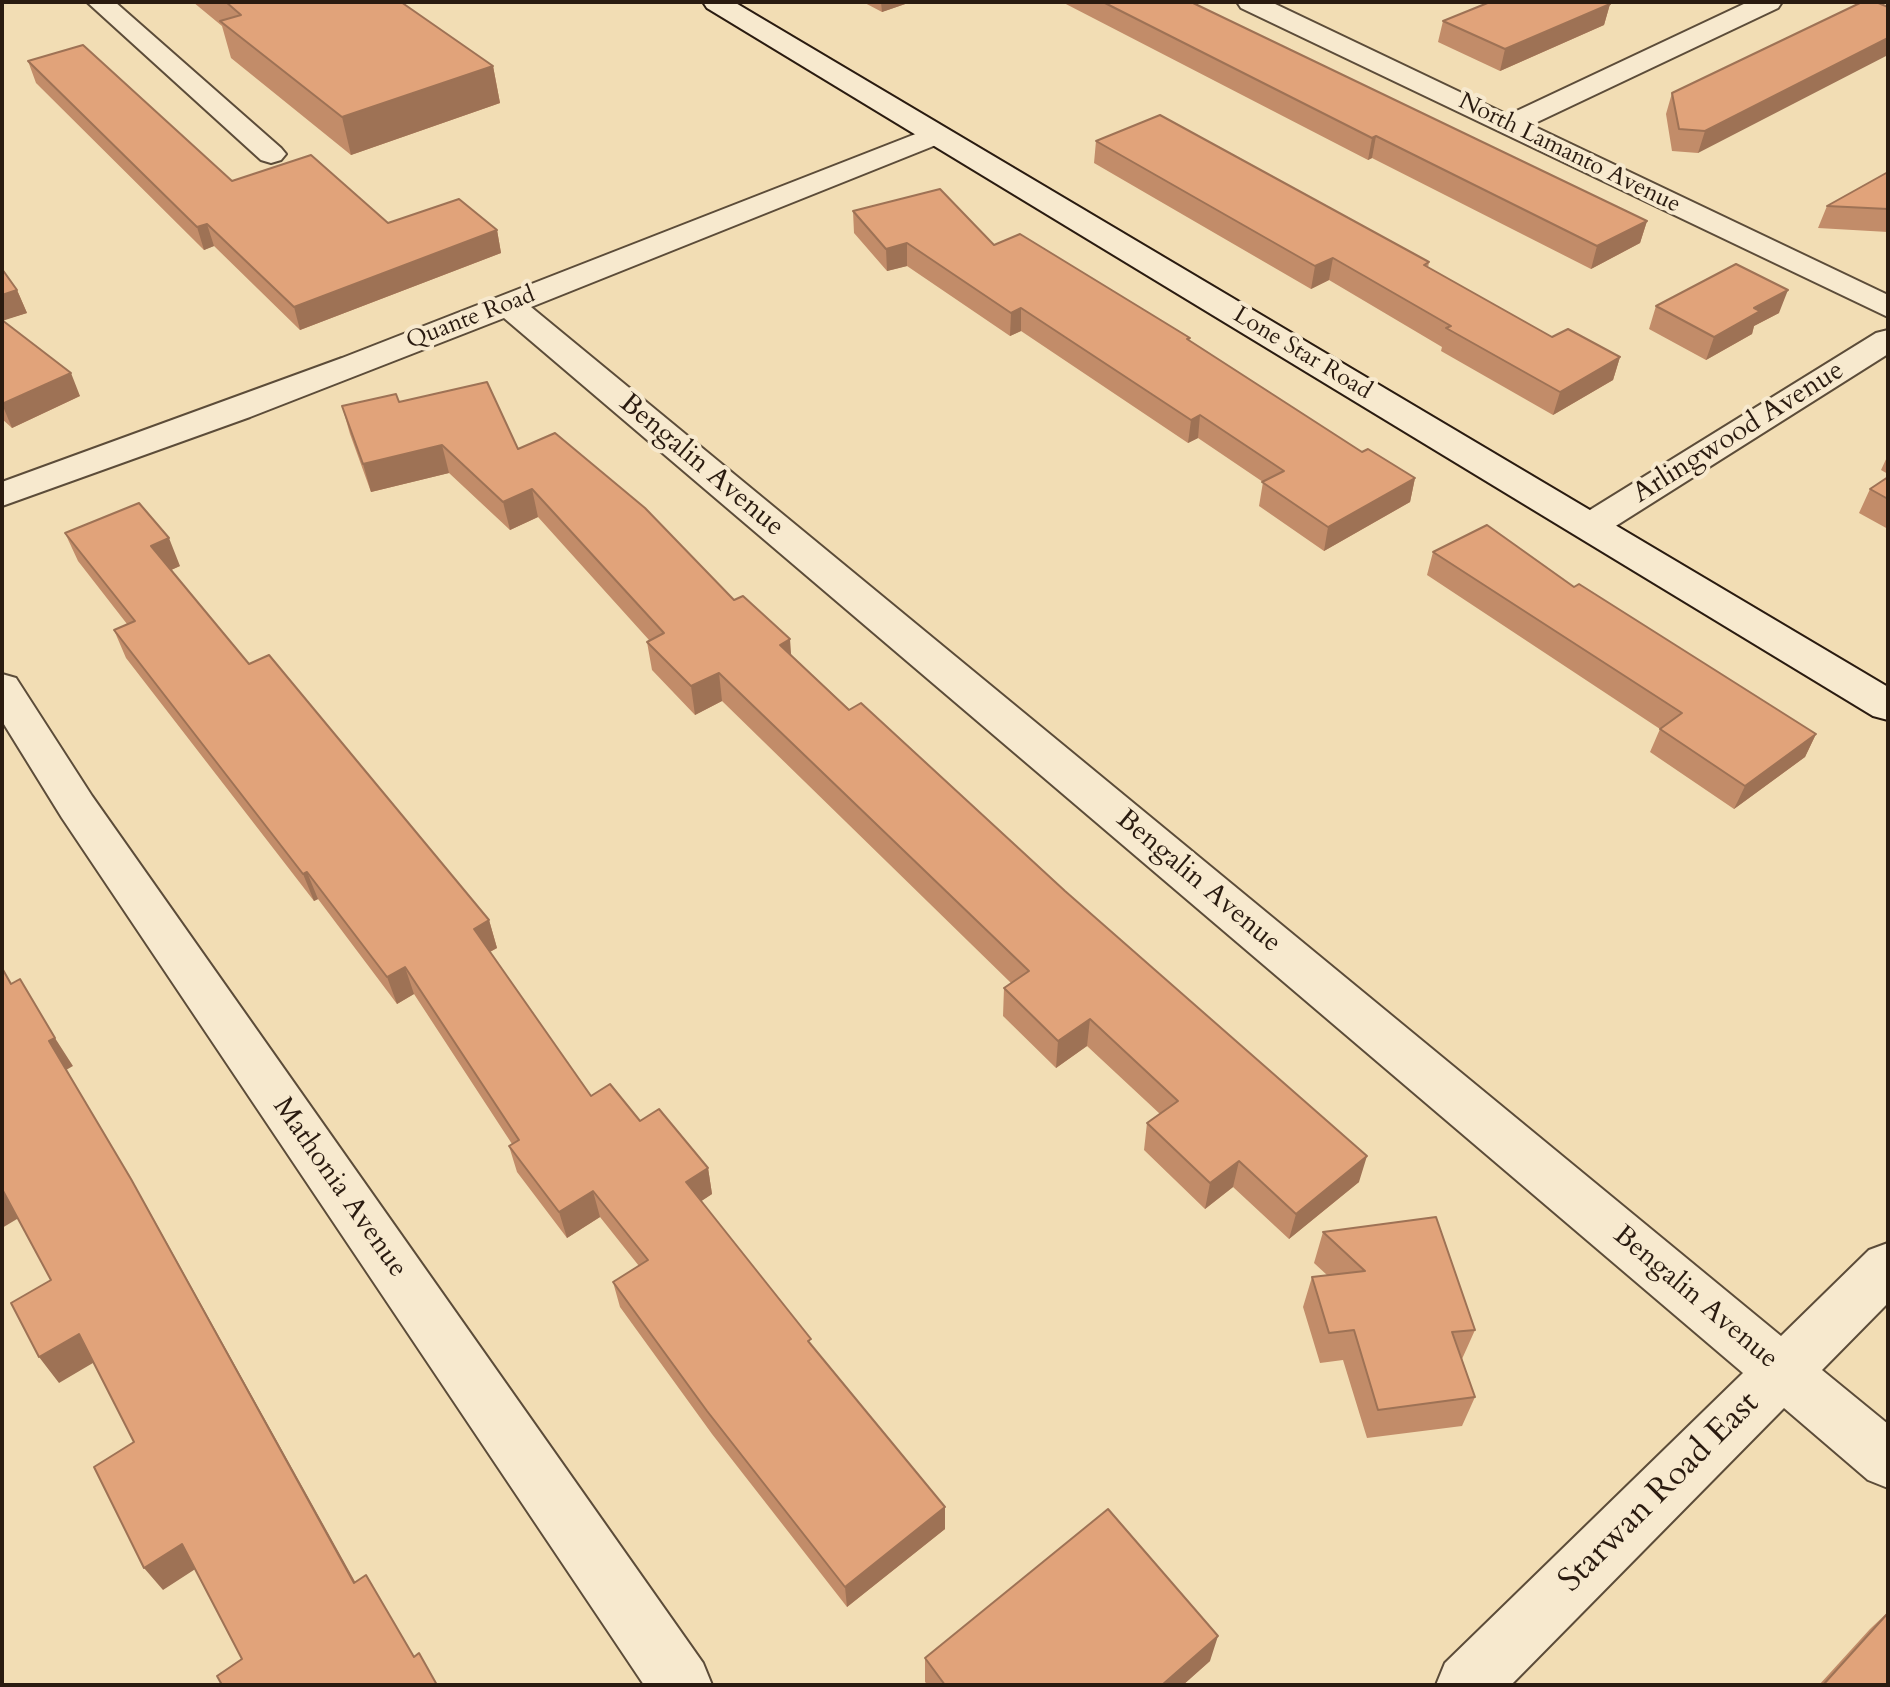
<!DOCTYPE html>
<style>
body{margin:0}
#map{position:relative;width:1890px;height:1687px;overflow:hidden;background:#f2ddb4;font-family:Cardo,serif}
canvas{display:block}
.frame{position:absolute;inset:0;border:4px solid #2a1b10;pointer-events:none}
</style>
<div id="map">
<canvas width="1890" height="1687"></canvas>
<div class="frame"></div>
</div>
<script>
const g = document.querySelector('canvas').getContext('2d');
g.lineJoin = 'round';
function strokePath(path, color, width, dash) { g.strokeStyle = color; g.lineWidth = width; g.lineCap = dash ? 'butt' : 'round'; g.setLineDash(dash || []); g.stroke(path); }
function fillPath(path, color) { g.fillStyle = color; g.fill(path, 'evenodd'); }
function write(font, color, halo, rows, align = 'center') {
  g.font = font + ' Cardo,serif'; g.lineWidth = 8; g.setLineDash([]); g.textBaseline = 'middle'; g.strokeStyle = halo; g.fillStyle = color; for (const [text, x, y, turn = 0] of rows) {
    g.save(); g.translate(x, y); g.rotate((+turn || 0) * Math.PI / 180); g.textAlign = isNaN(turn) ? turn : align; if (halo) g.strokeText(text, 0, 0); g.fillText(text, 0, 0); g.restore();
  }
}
const street = new Path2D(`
 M87,2H115L281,148L286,154L281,160L271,163L261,160Z
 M1237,2H1271L1508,115L1748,2H1782L1778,8L1531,125L1888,295V317L1241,8Z
 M936,126L946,129L950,135L946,141L531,307L1781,1336L1869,1250L1888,1243V1303L1822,1370L1888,1424V1488L1868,1480L1784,1408L1511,1685H1436L1445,1663L1743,1373L504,318L250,417L2,506V482L342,358Z
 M1888,330V354L1603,534L1590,538L1577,534L1571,526L1577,518L1876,333Z
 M2,674L16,678L92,796L703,1663L712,1685H644L62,818L2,721Z`);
const secondary = new Path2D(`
 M703,2H734L1888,687V720L1873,716L707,8Z`);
const wall = new Path2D(`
 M193,2H401L493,66L500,103L351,155L231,58L222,26Z
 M863,2H911L882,12Z
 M1062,2H1191L1647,221L1640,243L1591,269L1372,158L1368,160Z
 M1862,2L1698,153L1672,151L1666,114L1672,93Z
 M1610,4L1604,25L1500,71L1438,42L1443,21Z
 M28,61L232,181L388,223L497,230L501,253L300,330L214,246L204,250L36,83Z
 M1096,141L1429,262L1428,268L1552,337L1620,357L1613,380L1553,415L1441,351L1442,347L1329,280L1311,289L1094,163Z
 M1888,172V232L1818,228L1827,206Z
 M853,211L994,245L1190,341L1362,452L1415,478L1410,502L1324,551L1259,506L1263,482L1198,438L1188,443L1021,331L1010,336L907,266L887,271L854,233Z
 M2,269L17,290L27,313L3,320L80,396L12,428L2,419Z
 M1656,306L1779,313L1754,326L1752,334L1706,360L1649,329Z
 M399,402L518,449L734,600L791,655L1359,1182L1289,1239L1233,1187L1205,1209L1144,1150L1147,1123L1160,1114L1087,1046L1056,1068L1003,1016L1004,988L1011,983L722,701L695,715L652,670L647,642L649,640L538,517L510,530L449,473L371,492L350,434L342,406Z
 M1888,455V474L1881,470Z
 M1888,477V529L1859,513L1870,489Z
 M65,533L180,566L171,570L249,664L489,920L497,948L490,952L591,1096L640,1121L708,1168L712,1194L701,1201L812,1346L945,1529L847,1607L712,1434L620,1307L613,1282L639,1266L600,1217L567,1238L517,1172L509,1146L512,1144L414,994L397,1004L318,899L314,901L126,658L114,630L127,624L78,561Z
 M1433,552L1574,587L1816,734L1805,757L1734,809L1650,752L1660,729L1427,575Z
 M1323,1232L1475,1330L1462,1359L1475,1397L1462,1426L1367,1438L1343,1360L1320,1363L1303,1307L1312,1277L1327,1275L1314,1263Z
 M1888,1612V1685H1819L1870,1629Z
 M925,1658L1210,1661L1183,1685H928L925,1682Z`);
const shadedWall = new Path2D(`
 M881,2H911L882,12Z
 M1610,4L1604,25L1500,71L1505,49Z
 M1888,38V55L1698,153L1705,131Z
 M493,66L500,103L351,155L342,117Z
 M1376,136L1372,158L1368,160L1372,138Z
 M1647,221L1640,243L1591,269L1597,246Z
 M207,224L214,246L204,250L197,227Z
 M497,230L501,253L300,330L294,307Z
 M907,243V266L887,271L886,249Z
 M1333,258L1329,280L1311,289L1315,266Z
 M17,290L27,313L2,321V295Z
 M1788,290L1779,313L1754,326L1752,334L1706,360L1714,337L1754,308Z
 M1021,308V331L1010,336L1011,313Z
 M1620,357L1613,380L1553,415L1560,392Z
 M71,373L80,396L12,428L2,404Z
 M1200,415L1198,438L1188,443L1191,420Z
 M442,445L449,473L371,492L363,464Z
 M1415,478L1410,502L1324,551L1328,527Z
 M532,489L538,517L510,530L503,502Z
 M169,538L180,566L162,574L151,546Z
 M790,639L792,667L780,645Z
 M719,673L722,701L695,715L691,686Z
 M1816,734L1805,757L1734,809L1745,786Z
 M307,872L318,899L314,901L303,874Z
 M489,920L497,948L482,956L474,929Z
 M405,967L414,994L397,1004L387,977Z
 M1090,1019L1087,1046L1056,1068L1058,1041Z
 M55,1038L73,1066L66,1070L147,1207L368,1605L354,1583L49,1041Z
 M1367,1156L1359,1182L1289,1239L1296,1214Z
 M1239,1161L1233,1187L1205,1209L1210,1183Z
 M708,1168L712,1194L691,1208L686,1182Z
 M2,1189L22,1216L2,1228Z
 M593,1191L600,1217L567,1238L559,1212Z
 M79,1334L98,1360L59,1383L39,1357Z
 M945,1507V1529L847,1607L845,1587Z
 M182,1544L200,1566L163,1590L144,1568Z
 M1218,1636L1210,1661L1183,1685H1162Z`);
const building = new Path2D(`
 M226,2H401L493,66L342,117L220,21L241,15Z
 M1103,2H1191L1647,221L1597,246L1376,136L1372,138Z
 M1490,2H1606L1610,4L1505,49L1443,21Z
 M1862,2H1876L1888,7V38L1705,131L1679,129L1672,93Z
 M83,45L232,181L311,155L388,223L459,199L497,230L294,307L207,224L197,227L28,61Z
 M1160,115L1429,262L1424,265L1552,337L1568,329L1620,357L1560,392L1446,328L1451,326L1333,258L1315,266L1096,141Z
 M1888,172V209L1827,206Z
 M940,189L994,245L1020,234L1190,338L1187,339L1362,452L1368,449L1415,478L1328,527L1262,482L1284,471L1200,415L1191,420L1021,308L1011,313L907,243L886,249L853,211Z
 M1736,264L1788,290L1754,308L1760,311L1714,337L1656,306Z
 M2,269L17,290L2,295Z
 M2,320L71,373L2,404Z
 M487,382L518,449L555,433L645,508L734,600L743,596L790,639L780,645L849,710L861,703L1065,891L1367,1156L1296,1214L1239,1161L1210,1183L1147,1123L1178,1101L1090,1019L1058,1041L1004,988L1029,971L719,673L691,686L647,642L664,633L532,489L503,502L442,445L363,464L342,406L396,394L399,402Z
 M1888,477V499L1870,489Z
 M139,503L169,538L151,546L249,664L269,655L489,920L474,929L591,1096L610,1084L640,1121L659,1109L708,1168L686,1182L811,1339L808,1341L945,1507L845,1587L707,1411L613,1282L648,1260L593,1191L559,1212L509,1146L519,1140L405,967L387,977L307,872L303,874L114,630L135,621L65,533Z
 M1487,525L1574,587L1579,584L1816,734L1745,786L1660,729L1682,713L1433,552Z
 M2,968L11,984L20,979L55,1038L49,1041L131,1179L354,1583L366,1575L414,1657L419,1653L437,1685H222L217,1676L242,1659L182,1544L144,1568L94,1467L134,1442L79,1334L39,1357L11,1303L51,1280L2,1189Z
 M1436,1217L1475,1330L1452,1332L1475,1397L1378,1410L1354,1330L1329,1333L1312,1277L1365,1271L1323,1232Z
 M1108,1509L1218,1636L1162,1685H945L925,1658Z
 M1888,1613V1685H1823Z`);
const farStreetnames = [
 ["North Lamanto Avenue",1569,154,26],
 ["Quante Road",471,319,-21],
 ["Lone Star Road",1302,354,31]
];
const streetNames = [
 ["Arlingwood Avenue",1739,433,-32],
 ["Bengalin Avenue",701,466,40],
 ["Bengalin Avenue",1198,882,40],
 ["Mathonia Avenue",339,1188,55],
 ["Bengalin Avenue",1695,1298,40]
];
const nearStreetnames = [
 ["Starwan Road East",1660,1493,-45]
];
strokePath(street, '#5c4c39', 4);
strokePath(secondary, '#2a1b10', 4);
fillPath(street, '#f7e9ce');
fillPath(secondary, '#f7e9ce');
fillPath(wall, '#c28c69');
fillPath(shadedWall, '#9e7255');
fillPath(building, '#e1a37a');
strokePath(building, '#9e7255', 2);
write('24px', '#2a1b10', '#f7e9ce', farStreetnames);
write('28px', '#2a1b10', '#f7e9ce', streetNames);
write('34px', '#2a1b10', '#f7e9ce', nearStreetnames);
</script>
